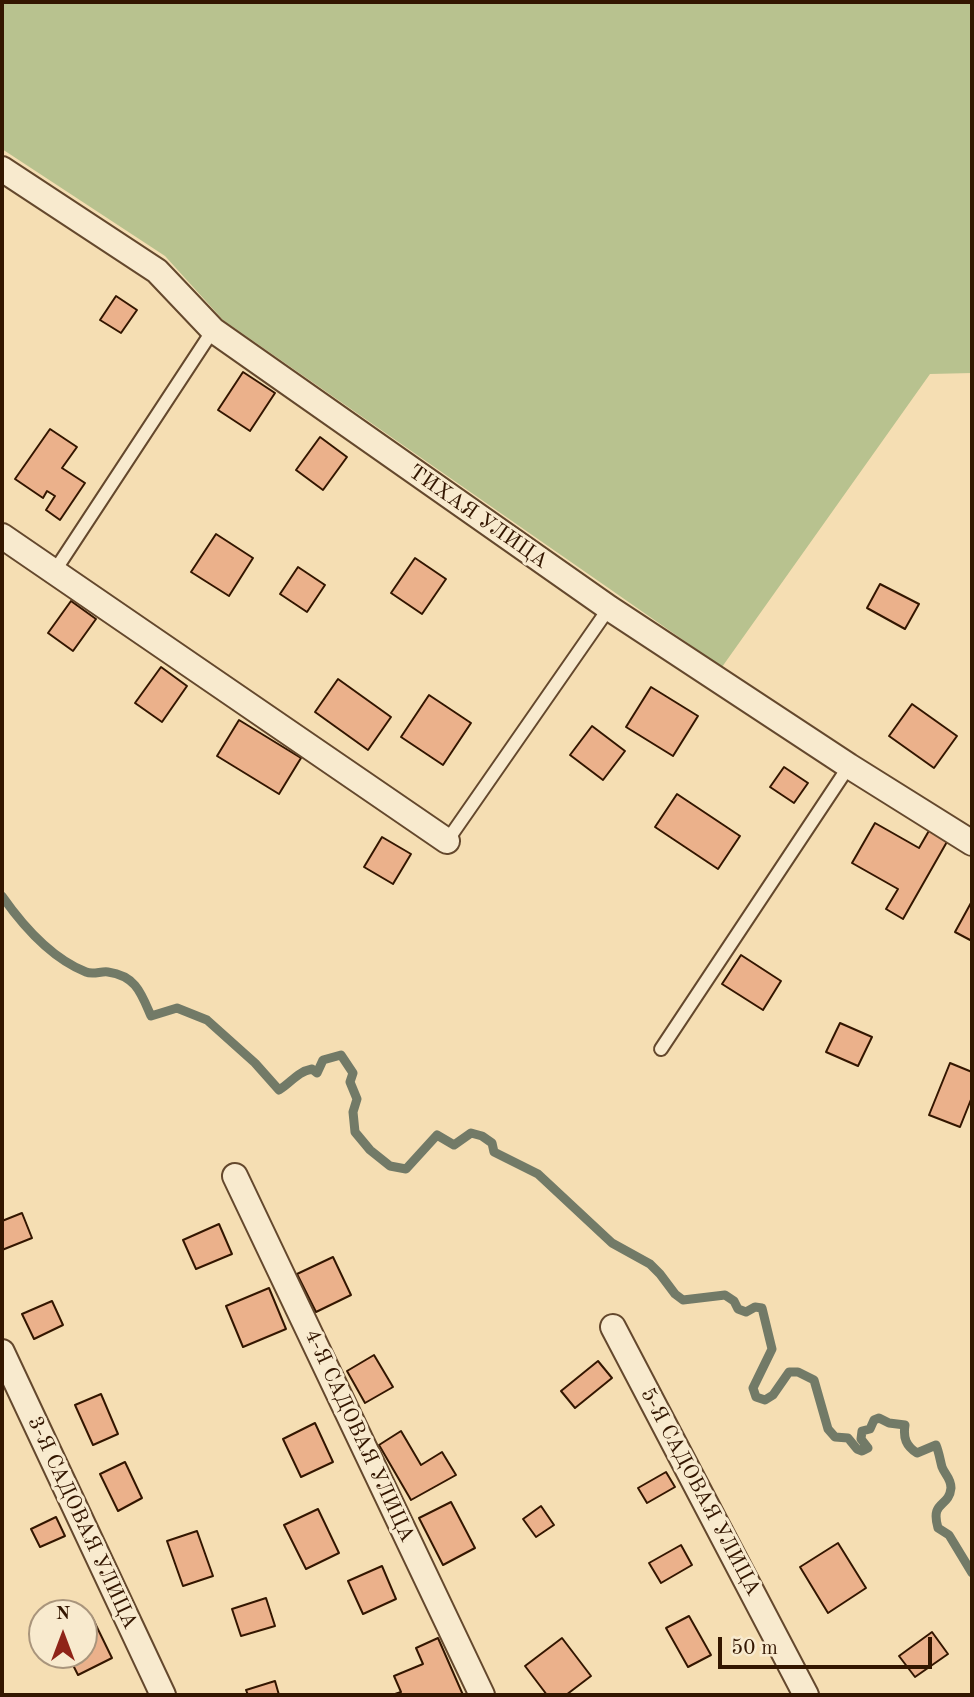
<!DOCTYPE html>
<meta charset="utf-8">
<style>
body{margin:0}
#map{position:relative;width:974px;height:1697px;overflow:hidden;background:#f5deb3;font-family:"Old Standard TT",serif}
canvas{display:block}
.frame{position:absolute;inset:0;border:4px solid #331600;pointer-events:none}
.north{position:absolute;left:28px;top:1599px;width:70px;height:70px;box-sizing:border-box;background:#f8eace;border:2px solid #a9957c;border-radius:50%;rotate:0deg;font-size:19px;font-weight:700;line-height:28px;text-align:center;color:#331600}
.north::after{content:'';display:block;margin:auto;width:24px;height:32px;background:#8f2418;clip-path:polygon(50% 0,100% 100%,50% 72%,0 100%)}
.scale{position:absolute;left:718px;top:1637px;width:214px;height:32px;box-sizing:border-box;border:4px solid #331600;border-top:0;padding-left:9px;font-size:21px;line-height:24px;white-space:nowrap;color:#331600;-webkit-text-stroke:5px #f8eace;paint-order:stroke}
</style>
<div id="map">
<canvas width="974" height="1697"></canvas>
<div class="frame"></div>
<div class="north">N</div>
<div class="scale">50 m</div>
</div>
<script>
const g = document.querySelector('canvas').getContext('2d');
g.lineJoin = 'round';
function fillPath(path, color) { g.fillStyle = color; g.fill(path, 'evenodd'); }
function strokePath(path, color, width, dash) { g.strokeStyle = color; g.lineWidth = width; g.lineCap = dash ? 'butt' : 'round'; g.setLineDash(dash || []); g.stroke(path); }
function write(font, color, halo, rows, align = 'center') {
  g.font = font + ' "Old Standard TT",serif'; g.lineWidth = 6; g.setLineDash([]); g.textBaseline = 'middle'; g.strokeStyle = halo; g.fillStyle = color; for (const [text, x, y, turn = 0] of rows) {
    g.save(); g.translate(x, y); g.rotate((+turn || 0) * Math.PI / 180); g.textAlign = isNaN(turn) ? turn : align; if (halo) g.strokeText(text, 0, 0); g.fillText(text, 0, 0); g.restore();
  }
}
const green = new Path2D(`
 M2,2H972V373L930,374L722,667L223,320L165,256L2,149Z`);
const stream = new Path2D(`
 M2,896C23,926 51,958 86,972C93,975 101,971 108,972C136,976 141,993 151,1016L177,1008L207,1020L255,1063L279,1090C292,1082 297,1072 312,1069L317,1073L323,1060L341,1055L353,1073L350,1082L357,1099L353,1112L355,1132L370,1150L390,1166L406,1169L437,1135L454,1145L471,1133L482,1136L492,1143L494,1152L538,1174L612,1243L650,1264L660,1274L675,1294L683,1300L725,1295L734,1301L738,1309L746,1312L755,1307L762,1308L772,1349L753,1388L756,1397L765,1400L773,1395L789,1372H798L814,1380L828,1429L835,1437L848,1438L857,1449L862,1451L868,1448L861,1439L862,1431L870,1429L874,1420L879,1418L889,1423L905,1425C903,1438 906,1446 917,1453L936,1445C939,1452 940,1460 942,1467C945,1475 951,1478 951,1488C949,1508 930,1500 938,1528L949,1535L972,1573`);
const building = new Path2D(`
 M116,296L137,310L121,333L100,320Z
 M243,372L275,393L250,431L218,410Z
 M50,429L77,447L62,468L85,483L60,520L46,510L55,496L47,491L43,498L15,479Z
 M320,437L347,457L323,490L296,470Z
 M216,534L253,558L229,596L191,572Z
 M415,558L446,579L422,614L391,593Z
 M298,567L325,585L307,612L280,594Z
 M880,584L919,604L905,629L867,608Z
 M71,601L96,619L73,651L48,633Z
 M161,667L187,686L162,722L135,703Z
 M338,679L391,717L368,750L315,712Z
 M651,687L698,716L673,756L626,727Z
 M429,695L471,723L443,765L401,737Z
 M912,704L957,736L934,768L889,736Z
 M239,720L301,758L279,794L217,756Z
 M592,726L625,751L603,780L570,755Z
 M784,767L808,783L794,803L770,787Z
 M677,794L740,836L718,869L655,827Z
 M875,823L919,848L930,829L948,840L903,919L886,909L898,889L852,863Z
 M382,837L411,854L393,884L364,867Z
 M972,901V941L955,932Z
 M741,955L781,981L763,1010L722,984Z
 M840,1023L872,1037L858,1066L826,1052Z
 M950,1063L972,1072V1097L960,1127L929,1115Z
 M22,1213L32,1238L2,1250V1221Z
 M219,1224L232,1254L196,1269L183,1240Z
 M333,1257L351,1295L316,1312L297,1274Z
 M269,1288L286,1329L243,1347L226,1306Z
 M52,1301L63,1325L34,1339L22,1314Z
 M374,1355L393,1387L365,1403L347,1371Z
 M598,1361L612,1378L575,1408L561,1391Z
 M101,1394L118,1434L93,1445L75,1405Z
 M315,1423L333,1462L301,1477L283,1439Z
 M401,1431L421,1465L442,1452L456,1475L411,1500L379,1445Z
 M125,1462L142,1498L118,1511L100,1474Z
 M666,1472L675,1487L647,1503L638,1488Z
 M451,1502L475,1548L443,1565L419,1518Z
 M541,1506L554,1525L536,1537L523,1519Z
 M318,1509L339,1553L306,1569L284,1525Z
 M56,1517L65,1536L40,1547L31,1529Z
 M197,1531L213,1576L183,1586L167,1541Z
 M838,1543L866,1588L828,1613L800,1567Z
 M681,1545L692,1565L661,1583L649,1563Z
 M382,1566L396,1599L363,1614L348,1581Z
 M266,1598L275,1626L241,1636L232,1609Z
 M689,1616L711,1655L688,1667L666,1628Z
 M92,1617L112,1658L78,1675L68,1655H84V1621Z
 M932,1632L948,1654L915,1677L899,1656Z
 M438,1638L463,1695H392L401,1692L394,1676L423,1664L416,1648Z
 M562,1638L591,1676L566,1695H547L525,1666Z
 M275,1681L279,1695H248L246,1690Z`);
const service = new Path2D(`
 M54,572L213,330
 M447,841L609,608
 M661,1049L849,766`);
const minor = new Path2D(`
 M2,169L157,271L213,330L609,608L849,766L972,843
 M2,536L447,841
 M235,1176L482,1695
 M613,1327L806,1695
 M2,1352L163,1695`);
const streetNames = [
 ["ТИХАЯ УЛИЦА",478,517,35],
 ["4-Я САДОВАЯ УЛИЦА",359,1436,65],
 ["5-Я САДОВАЯ УЛИЦА",700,1492,62],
 ["3-Я САДОВАЯ УЛИЦА",82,1523,65]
];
fillPath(green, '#b8c28f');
strokePath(stream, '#727a67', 9);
fillPath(building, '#ebb18b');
strokePath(building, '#331600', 2);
strokePath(service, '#64482d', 16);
strokePath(minor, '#64482d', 28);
strokePath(service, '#f8eace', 12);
strokePath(minor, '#f8eace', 24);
write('21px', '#331600', '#f8eace', streetNames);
</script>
